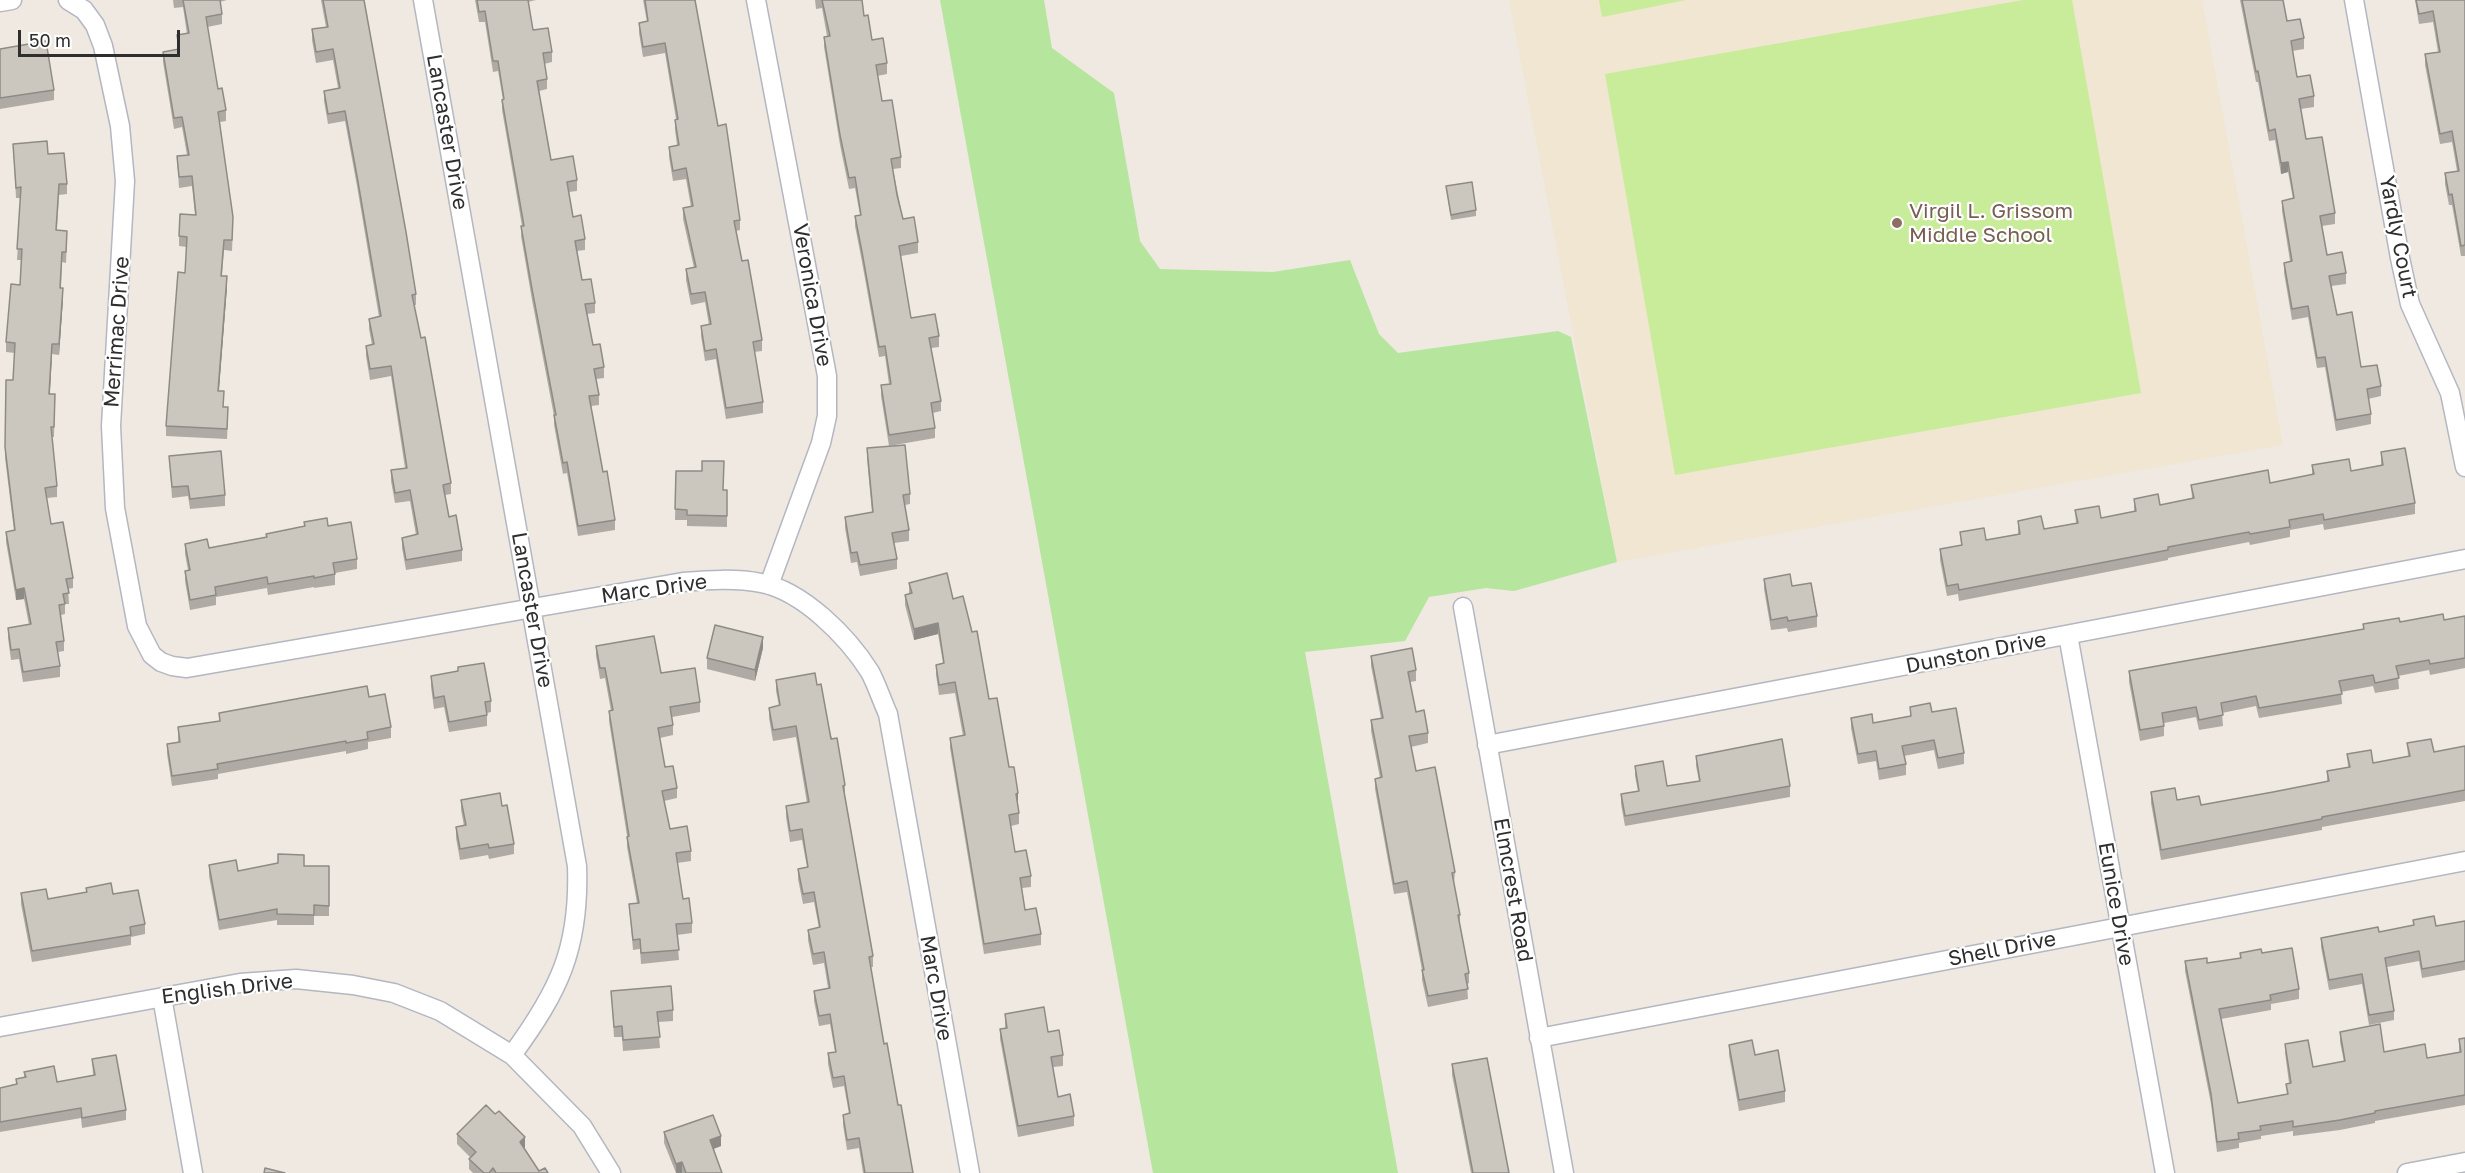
<!DOCTYPE html>
<style>
body{margin:0}
#map{position:relative;width:2465px;height:1173px;overflow:hidden;background:#efe9e1;font-family:"Golos Text",sans-serif}
canvas{display:block}
.scale{position:absolute;left:18px;top:30px;width:162px;height:27px;box-sizing:border-box;border:3px solid #2e2e2e;border-top:0;padding-left:8px;font-size:18px;line-height:21px;white-space:nowrap;color:#2e2e2e;-webkit-text-stroke:4px #fff;paint-order:stroke}
</style>
<div id="map">
<canvas width="2465" height="1173"></canvas>
<div class="scale">50 m</div>
</div>
<script>
const g = document.querySelector('canvas').getContext('2d');
g.lineJoin = 'round';
function fillPath(path, color) { g.fillStyle = color; g.fill(path, 'evenodd'); }
function strokePath(path, color, width, dash) { g.strokeStyle = color; g.lineWidth = width; g.lineCap = dash ? 'butt' : 'round'; g.setLineDash(dash || []); g.stroke(path); }
function write(font, color, halo, rows, align = 'center') {
  g.font = font + ' "Golos Text",sans-serif'; g.lineWidth = 4.5; g.setLineDash([]); g.textBaseline = 'middle'; g.strokeStyle = halo; g.fillStyle = color; for (const [text, x, y, turn = 0] of rows) {
    g.save(); g.translate(x, y); g.rotate((+turn || 0) * Math.PI / 180); g.textAlign = isNaN(turn) ? turn : align; if (halo) g.strokeText(text, 0, 0); g.fillText(text, 0, 0); g.restore();
  }
}
const education = new Path2D(`
 M1509,0H2202L2283,445L1617,562Z`);
const green = new Path2D(`
 M940,0H1044L1052,48L1114,93L1140,241L1160,269L1273,272L1350,260L1379,334L1398,353L1558,331L1571,337L1617,562L1514,591L1486,588L1429,597L1405,641L1305,652L1398,1173H1153Z`);
const pitch = new Path2D(`
 M1599,0H1686L1602,17Z
 M2023,0H2072L2141,393L1675,475L1605,74Z`);
const street = new Path2D(`
 M68,0L84,10L95,25L103,46L120,126L125,181L111,426L115,508L137,626L152,655L161,662L172,666L187,668L683,582C708,580 736,578 761,583C803,591 848,637 870,672C877,685 882,701 888,714L970,1173
 M423,0L577,866C580,948 559,991 512,1055
 M756,0L827,376V416L821,443L769,585
 M2354,0L2400,258L2410,304L2450,393L2465,467
 M0,2L12,0
 M1463,607L1564,1173
 M2068,635L2165,1173
 M1487,745L2465,559
 M162,997L193,1173
 M0,1027L240,983L296,979L353,985L394,993L440,1011L512,1055L582,1126L611,1173
 M1539,1038L2465,861
 M2407,1173L2465,1162`);
const wall = new Path2D(`
 M173,0H227L220,2L222,14V24L207,27L218,89L226,110V121L220,122L233,228L232,251L224,250L222,276L227,287L219,391L223,407L228,418L227,439L166,436V426L185,273L187,247L179,246V236L195,215L192,186L179,188L177,156L187,155L182,127L174,129L163,62V52L177,49V35L187,34L183,7L174,8Z
 M321,0H364L416,294V305H414L451,483V494L445,495L449,517L462,550V561L406,570L402,548V538L416,535L410,501L395,503L391,481V470L405,468L391,376L370,380L366,356V346L372,345L369,329V319L379,317L357,186L345,121L328,124L324,101V91L338,88L333,60L316,63L312,40V29L326,27Z
 M475,0H536L528,2L533,30L552,52V62L544,64L547,79V89L539,91L551,160L577,180V191L569,192L573,217L585,239V250L577,251L582,280L595,303V313L587,314L593,345L604,367V378L596,379L599,395V405L591,406L603,472L615,520V530L578,536L567,473L563,474L554,425V416L532,300L521,236L522,226L502,110V100H503L498,71L493,72L485,22H479Z
 M643,0H695L718,126L740,220V230L736,231L742,261L762,340V351L754,352L763,402V413L726,419L716,359L705,361L701,336V326L709,325L705,302L691,305L686,280V269L694,268L683,219V208L691,207L686,179L673,181L669,157V147L677,145L675,130V120L676,119L665,53L643,57L639,33V23L647,22Z
 M815,0H862L864,16L872,40L887,63V74L877,76L882,101L901,157V168L893,169L903,219L918,242V253L901,256L911,318L939,336V347L931,348L941,401V411L933,413L935,428V438L889,446L881,396V385L889,384L885,356L879,357L862,262L855,226V216L860,215L855,188L849,189L840,145L824,47V37L827,36L822,8L816,9Z
 M2240,0H2283L2287,21L2304,38V49L2292,51L2297,77L2314,96V107L2301,109L2306,139L2335,213V224L2322,226L2327,255L2346,273V284L2331,286L2337,315L2361,367L2381,386V396L2368,399L2371,414V424L2336,431L2325,367L2317,368L2308,317L2292,320L2284,273V263L2290,261L2282,211V201L2293,199L2288,172L2281,174L2275,140L2269,141L2258,82H2256Z
 M2415,0H2465V256H2461L2452,205H2449L2445,184V173L2457,171L2452,142L2440,144L2425,65V54L2438,52L2433,22L2419,24Z
 M0,49L54,90V100L0,109Z
 M13,144L48,154L67,184V194L59,195L57,230L67,241L66,263L62,262L61,288L63,299L59,355L52,354L50,394H55L54,437H52L57,486V497L47,498L51,524L73,578V588L68,589L69,604H65V614L61,615L64,641V651L58,652L60,666V677L23,682L19,659L11,660L8,638V628L29,625L24,599L16,600L6,542V532L14,531L5,458L6,380H13L15,353L6,352V342L20,285L21,260H17L21,198H16Z
 M1446,186L1476,210V216L1451,220Z
 M867,448L910,494V504L905,505L909,530V541L894,543L897,559V569L860,576L857,562L851,563L845,528V517L872,513L867,459Z
 M2381,452L2415,503V514L2324,530L2323,524L2290,530V537L2250,545L2249,542L2168,558V560L1959,601L1958,594L1947,596L1940,560V549L1961,545L1960,532L1986,540L2018,534V521L2044,529L2076,523L2075,510L2101,518L2134,512V499L2160,505L2192,498L2191,485L2270,483L2312,475V465L2351,471L2381,465Z
 M169,456L225,495V506L190,509L188,496L172,498Z
 M676,471L723,490H727V527L687,526V520H675Z
 M304,522L328,526L357,559V569L335,573V585L314,588V587L268,595L267,588L216,597V605L190,610L185,581V571L188,570L185,554V544L209,548L266,537V534L304,527Z
 M1764,579L1792,586L1817,616V627L1788,632L1787,628L1771,630L1764,589Z
 M909,583L953,599L989,699L1018,804L1019,813V824L1011,826L1015,852L1031,876V887L1022,888L1025,910L1041,934V945L984,954L950,748V738L963,736L955,693L939,695L936,675V665L943,663L938,634L914,640L905,605V595L909,594Z
 M2465,616V668L2430,675L2429,670L2398,676L2399,689L2375,693L2373,686L2341,692L2342,704L2259,718L2256,706L2222,713L2223,726L2199,730L2196,717L2164,723V736L2140,741L2129,682V671L2363,629V624L2444,620Z
 M596,646L661,673L700,702V712L672,717L673,725V735L660,738L665,767L677,788V798L664,801L670,829L691,851V861L677,863L683,899L692,923V933L677,935L679,960L641,964L640,949L633,950L629,904L637,903L627,847V836L609,721V711H611L605,678L600,679L596,656Z
 M763,648L755,681L707,669V658Z
 M1371,656L1416,670V681L1410,682L1416,712L1428,733V743L1411,747L1416,771L1455,872L1454,883L1460,915V925L1469,973V983L1467,984L1468,999L1428,1007L1422,980V970L1407,892L1394,894L1375,789V779L1380,778L1371,731V720L1381,718L1371,666Z
 M458,667L491,701V712L487,713V726L449,732L444,707L434,709L431,687V676L458,671Z
 M776,680L817,685L845,785V796L873,956V967H870L884,1044L913,1173H863L859,1148L847,1150L843,1125V1115L849,1114L844,1086L833,1088L828,1064V1053L835,1052L830,1024L819,1026L814,1001V991L828,988L824,963L813,965L808,940V930L819,928L814,902L803,904L798,879V869L807,867L802,840L790,842L786,817V806L807,803L796,737L773,741L769,718V708L779,706L776,691Z
 M369,697L391,727V738L368,742V749L346,754V751L218,774V779L172,786L167,754V744L178,742V727L219,721V713Z
 M1910,707L1932,712L1964,753V764L1938,769L1934,750L1904,756L1906,764V775L1879,780L1876,761L1858,764L1851,728V718L1873,723L1910,716Z
 M2407,743L2434,752L2465,746V801L2322,827V830L2161,860L2151,803V792L2177,800L2201,805L2273,792L2327,782V771L2348,767L2347,754L2373,763L2408,756Z
 M1696,756L1790,786V797L1625,826L1621,804V794L1638,791L1635,776V766L1667,786L1699,781L1696,766Z
 M461,800L502,806L514,844V854L489,859L488,855L460,860L456,838V827L464,826L461,810Z
 M209,865L238,871L304,866H329V916H314V925H277V920L219,930L209,876Z
 M86,888L113,894L145,924V934L131,937V945L32,962L21,904V893L48,899L86,892Z
 M2413,920L2436,926L2465,921V970L2422,978L2419,961L2387,967L2394,1011V1020L2369,1025L2362,984L2329,990L2321,947V938L2379,932L2413,925Z
 M2240,953H2262L2299,989V999L2271,1004V1010L2221,1019L2238,1103L2287,1094L2286,1084L2289,1083L2285,1053V1044L2313,1067L2344,1062L2340,1042V1032L2384,1052L2427,1058L2459,1052V1039L2465,1038V1105L2375,1121V1123L2340,1130L2293,1136V1131L2261,1136V1139L2239,1143V1148L2217,1152L2211,1104L2185,971V961L2207,963L2240,958Z
 M611,991L673,1010V1021L658,1022L660,1048L623,1051L622,1037H614Z
 M1005,1014L1048,1032L1063,1055V1066L1053,1067L1058,1097L1074,1116V1126L1018,1137L1000,1039V1029L1005,1028Z
 M1729,1045L1755,1055L1785,1091V1102L1739,1111L1729,1055Z
 M92,1059L126,1110V1120L82,1128L81,1118L0,1132V1088L16,1085V1079L24,1078V1072L57,1082L93,1075Z
 M1452,1064L1509,1173H1471L1452,1075Z
 M664,1132L721,1146L714,1149L722,1173H676L664,1143Z
 M457,1134L525,1147L524,1148L539,1171L548,1173H473L469,1169V1159L471,1158L457,1144Z`);
const shadedWall = new Path2D(`
 M2288,162V172L2281,174V163Z
 M227,276V287L218,401V391Z
 M63,288V299L59,355V344Z
 M52,344V354L49,405V394Z
 M24,588V599L16,600V590Z
 M938,623V634L914,640V629Z
 M763,637V648L755,681V670Z
 M1018,793V804L1016,805V794Z
 M721,1136V1146L710,1150V1140Z
 M525,1137V1147L520,1152V1142Z
 M682,1162V1173H676V1164Z`);
const building = new Path2D(`
 M183,0H220L222,14L206,17L218,89L222,88L226,110L218,112L233,217L232,240H224L221,276H227L218,391H224L223,407H228L227,429L166,426L178,272L185,273L187,237L179,236L180,214L196,215L192,176L179,177L177,156L189,155L182,117L174,118L163,52L179,49L177,35L189,33Z
 M323,0H364L406,232L416,294L412,295L421,338L425,337L451,483L443,485L449,517L456,515L462,550L406,560L402,538L418,534L410,490L395,493L391,470L407,468L391,366L370,369L366,346L374,344L369,319L381,316L357,176L345,111L328,114L324,91L340,88L333,49L316,52L312,29L328,27Z
 M477,0H528L533,30L548,28L552,52L543,53L547,79L537,81L551,160L573,156L577,180L567,182L573,217L581,215L585,239L575,241L582,280L591,279L595,303L585,304L593,345L600,344L604,367L594,369L599,395L589,396L603,472L607,471L615,520L578,526L567,462L563,463L554,415H556L532,289L521,226H524L502,100L504,99L498,61H493L485,11L479,12Z
 M645,0H695L718,126L726,124L740,220L734,221L742,261L748,260L762,340L753,342L763,402L726,408L716,349L705,351L701,326L711,324L705,292L691,294L686,269L696,267L683,208L693,206L686,168L673,171L669,147L679,145L675,120L678,119L665,43L643,47L639,23L648,21Z
 M822,0H862L864,16L868,15L872,40L883,38L887,63L876,65L882,101L892,100L901,157L891,159L897,195L903,219L914,217L918,242L899,246L911,318L935,314L939,336L929,338L941,401L931,403L935,428L889,435L881,385L891,384L885,346L879,347L862,252L855,216L861,215L855,177L849,178L840,135L824,37L830,36Z
 M2242,0H2283L2287,21L2300,19L2304,38L2291,41L2297,77L2310,75L2314,96L2299,99L2306,139L2322,137L2335,213L2320,216L2327,255L2342,252L2346,273L2329,276L2337,315L2352,312L2361,367L2377,365L2381,386L2367,389L2371,414L2336,420L2325,357L2317,358L2308,306L2292,309L2284,263L2292,261L2282,201L2294,198L2288,162L2281,163L2275,129L2269,131L2258,71L2256,72Z
 M2416,0H2465V245L2461,246L2452,194L2449,195L2445,173L2459,171L2452,131L2440,134L2425,54L2440,52L2433,11L2419,14Z
 M46,41L54,90L0,98V49Z
 M47,141L48,154L64,153L67,184H59L56,230L67,231L66,252H62L60,288H63L59,344H52L49,394H55L54,427H51L57,486L45,488L51,524L63,522L73,578L66,579L69,593L63,594L65,604L59,605L64,641L56,642L60,666L23,672L19,649L11,650L8,628L31,624L24,588L16,590L6,532L15,530L5,447L6,380H13L15,343L6,342L11,284L20,285L22,249H17L21,187L16,188L13,144Z
 M1472,182L1476,210L1451,215L1446,186Z
 M905,445L910,494L903,495L909,530L892,533L897,559L860,565L857,552L851,553L845,517L873,512L867,448Z
 M2405,448L2415,503L2324,520L2323,514L2289,520L2290,527L2250,534L2249,532L2168,547V550L1959,590L1958,584L1947,586L1940,549L1962,545L1960,532L1984,528L1986,540L2020,534L2018,521L2041,516L2044,529L2078,523L2075,510L2099,506L2101,518L2136,511L2134,499L2158,494L2160,505L2194,498L2191,485L2268,470L2270,483L2314,474L2312,465L2349,459L2351,471L2383,465L2381,452Z
 M221,451L225,495L190,499L188,486L172,487L169,456Z
 M702,461H724L723,490H727V516L687,515V510L675,509L676,471H702Z
 M327,518L328,526L351,522L357,559L333,563L335,574L314,578V576L268,584L267,577L215,587L216,595L190,600L185,571L190,570L185,544L207,539L209,548L267,537L266,534L305,526L304,522Z
 M947,573L953,599L963,596L972,632L977,631L989,699L997,698L1009,767H1014L1018,793L1016,794L1019,813L1009,815L1015,852L1026,850L1031,876L1020,878L1025,910L1036,908L1041,934L984,944L950,738L965,735L955,682L939,685L936,665L944,663L938,623L914,629L905,595L912,593L909,583Z
 M1790,574L1792,586L1811,583L1817,616L1788,621L1787,617L1771,620L1764,579Z
 M2443,614L2444,620L2465,616V658L2430,664L2429,660L2396,666L2399,678L2375,683L2373,675L2339,681L2342,694L2259,708L2256,696L2221,703L2223,715L2199,720L2196,707L2162,713L2164,726L2140,730L2129,671L2364,629L2363,624L2399,618L2400,622Z
 M715,625L763,637L755,670L707,658Z
 M654,636L661,673L695,668L700,702L670,707L673,725L658,728L665,767L673,766L677,788L662,791L670,829L687,826L691,851L676,853L683,899L689,898L692,923L676,924L679,950L641,953L640,939L633,940L629,904L639,903L627,837L629,836L609,711L613,710L605,668H600L596,646Z
 M1412,648L1416,670L1408,672L1416,712L1424,710L1428,733L1409,736L1416,771L1435,767L1455,872L1452,873L1460,915H1458L1469,973L1465,974L1468,989L1428,996L1422,970H1424L1407,881L1394,884L1375,779L1382,777L1371,720L1383,718L1371,656Z
 M484,663L491,701L485,702L487,715L449,722L444,696L434,698L431,676L458,671V667Z
 M815,673L817,685L821,684L831,739L837,738L845,785L843,786L873,956L869,957L884,1044L887,1043L898,1105H901L913,1173H865L859,1138L847,1140L843,1115L850,1113L844,1076L833,1078L828,1053L836,1052L830,1014L819,1016L814,991L830,988L824,952L813,954L808,930L820,927L814,892L803,894L798,869L808,867L802,829L790,831L786,806L809,802L796,726L773,730L769,708L780,705L776,680Z
 M367,686L369,697L385,694L391,727L367,732L368,739L346,743V741L217,764L218,769L172,776L167,744L180,742L178,727L220,721L219,713Z
 M1930,703L1932,712L1956,708L1964,753L1938,758L1934,740L1902,746L1906,764L1879,769L1876,751L1858,754L1851,718L1872,714L1873,723L1911,716L1910,707Z
 M1782,739L1790,786L1625,816L1621,794L1639,791L1635,766L1663,761L1667,786L1700,781L1696,756Z
 M2431,739L2434,752L2465,746V790L2322,817V819L2161,850L2151,792L2175,788L2177,800L2199,796L2201,805L2273,792L2329,781L2327,771L2350,767L2347,754L2371,750L2373,763L2410,756L2407,743Z
 M500,793L502,806L507,805L514,844L489,848L488,844L460,849L456,827L466,825L461,800Z
 M278,854L304,855V866H329V906L314,905V915L277,914V909L219,920L209,865L236,860L238,871L278,863Z
 M111,883L113,894L138,890L145,924L130,927L131,935L32,951L21,893L46,889L48,899L87,892L86,888Z
 M2434,916L2436,926L2465,921V961L2422,969L2419,951L2385,958L2394,1011L2369,1015L2362,974L2329,980L2321,938L2378,927L2379,932L2414,925L2413,920Z
 M2292,948L2299,989L2270,995L2271,1000L2219,1009L2238,1103L2288,1094L2286,1084L2291,1083L2285,1044L2308,1040L2313,1067L2345,1061L2340,1032L2380,1024L2384,1052L2425,1044L2427,1058L2461,1052L2459,1039L2465,1038V1095L2375,1111V1113L2340,1120L2293,1127V1121L2260,1126L2261,1130L2238,1133L2239,1139L2217,1142L2211,1094L2185,961L2207,958V963L2241,958L2240,953L2261,949L2262,953Z
 M671,986L673,1010L657,1012L660,1037L623,1040L622,1026L614,1027L611,991Z
 M1044,1007L1048,1032L1059,1030L1063,1055L1051,1057L1058,1097L1070,1094L1074,1116L1018,1126L1000,1029L1007,1028L1005,1014Z
 M1752,1040L1755,1055L1778,1050L1785,1091L1739,1100L1729,1045Z
 M116,1055L126,1110L82,1118L81,1108L0,1122V1088L17,1084L16,1079L26,1077L24,1072L54,1066L57,1082L95,1075L92,1059Z
 M1487,1058L1509,1173H1473L1452,1064Z
 M486,1105L495,1114L499,1111L525,1137L520,1142L539,1171L545,1168L548,1173H496L493,1168L489,1173H484L469,1159L476,1152L457,1134Z
 M713,1115L721,1136L710,1140L722,1173H686L682,1162L676,1164L664,1132Z
 M265,1168L285,1173H264Z`);
const markers = [
 [1897,223,6,"#8d6e63"]
];
const streetNames = [
 ["Lancaster Drive",447,132,80],
 ["Yardly Court",2398,237,79],
 ["Veronica Drive",812,295,80],
 ["Merrimac Drive",117,332,-86],
 ["Marc Drive",654,589,-8],
 ["Lancaster Drive",532,610,80],
 ["Dunston Drive",1976,653,-11],
 ["Elmcrest Road",1513,890,80],
 ["Eunice Drive",2116,904,80],
 ["Shell Drive",2002,949,-11],
 ["Marc Drive",936,988,80],
 ["English Drive",227,989,-7]
];
const educationNames = [
 ["Virgil L. Grissom",1909,211],
 ["Middle School",1909,235]
];
fillPath(education, '#f0e6d1');
fillPath(green, '#b6e59e');
fillPath(pitch, '#c9ec9a');
strokePath(street, '#b4b7c1', 21);
strokePath(street, '#fff', 18);
fillPath(wall, '#afaba4');
fillPath(shadedWall, '#8e8b86');
fillPath(building, '#cbc7bf');
strokePath(building, '#8e8b86', 1.5);
for (const [x, y, r, color] of markers) { const dot = new Path2D(); dot.arc(x, y, r, 0, 2 * Math.PI); g.fillStyle = color; g.fill(dot); strokePath(dot, '#fff', 2); }
write('21px', '#2e2e2e', '#fff', streetNames);
write('21px', '#785e54', '#fff', educationNames, 'left');
</script>
